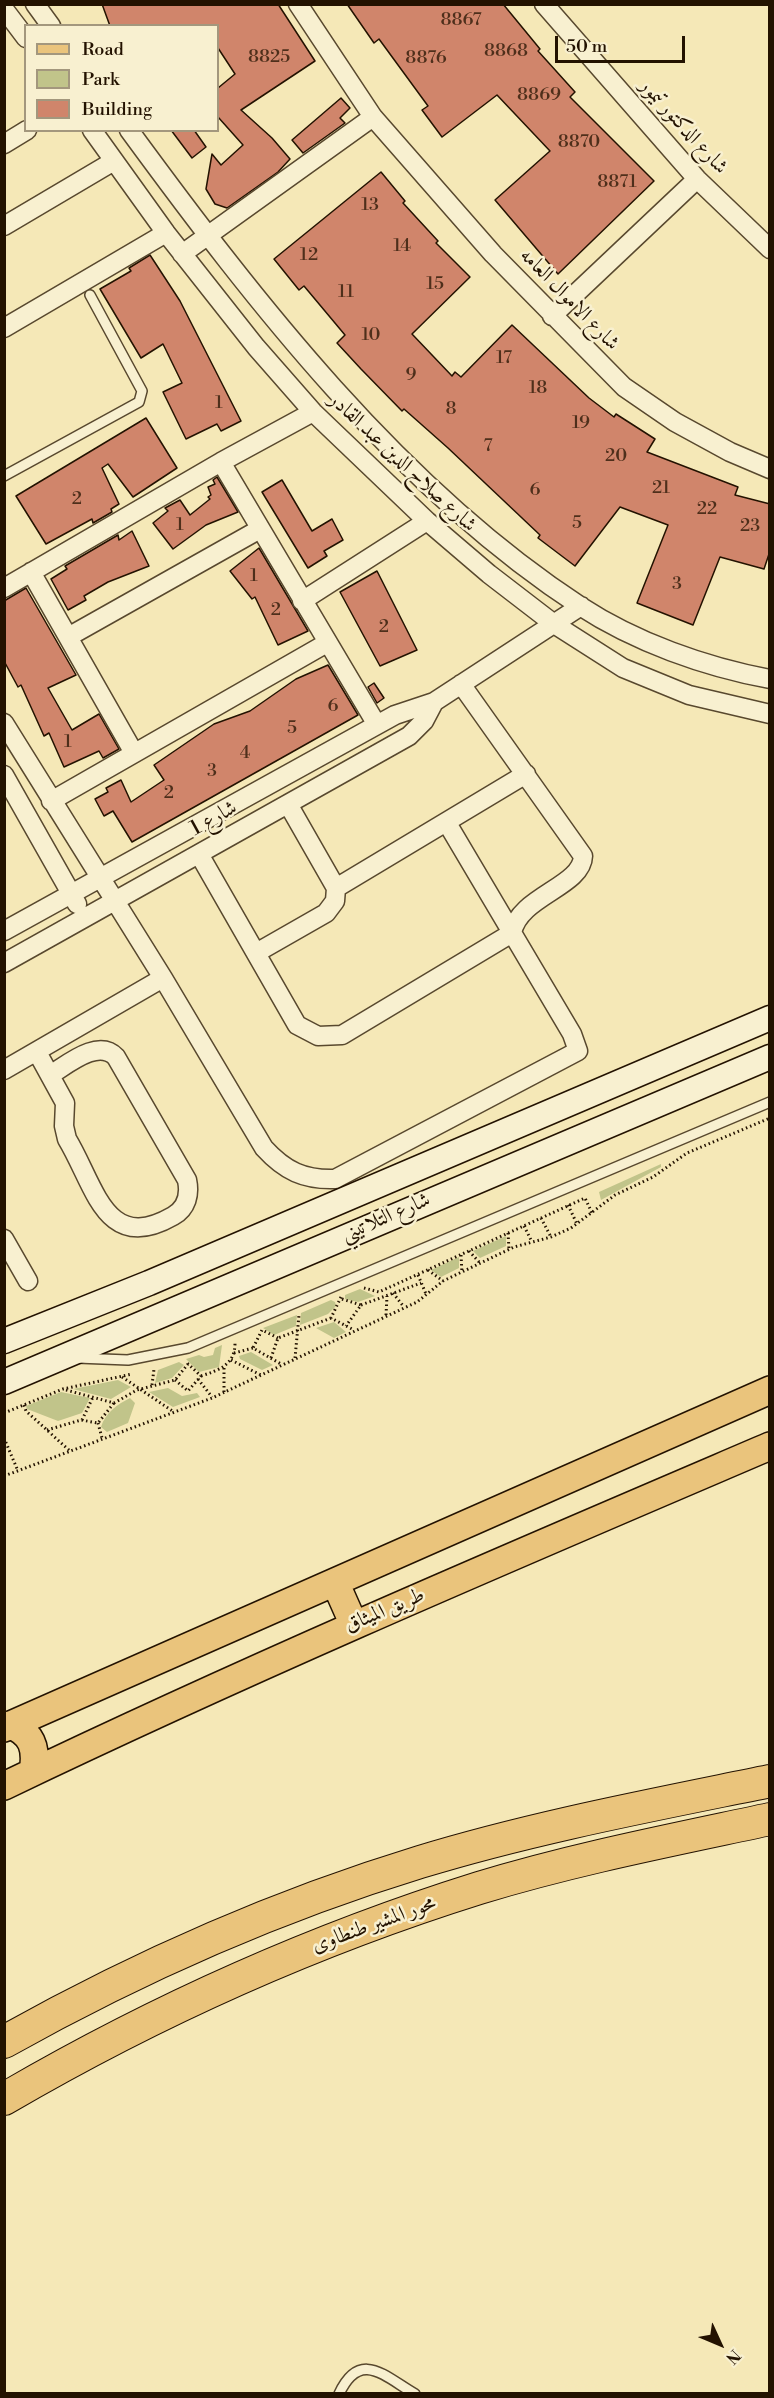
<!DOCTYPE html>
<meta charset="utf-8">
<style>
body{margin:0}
#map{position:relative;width:774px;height:2398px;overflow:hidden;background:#f5e8b7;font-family:"Libre Bodoni",serif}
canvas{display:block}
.frame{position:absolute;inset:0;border:6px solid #231200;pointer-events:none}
.legend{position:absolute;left:24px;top:24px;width:195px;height:108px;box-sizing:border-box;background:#f8f0d0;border:2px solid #a3977d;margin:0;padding:8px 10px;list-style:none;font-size:18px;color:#231200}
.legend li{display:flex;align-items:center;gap:12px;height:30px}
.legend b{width:30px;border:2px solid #a3977d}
.north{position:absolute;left:690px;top:2314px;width:60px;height:60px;-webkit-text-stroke:4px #f8f0d0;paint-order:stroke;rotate:134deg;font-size:16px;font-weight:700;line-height:24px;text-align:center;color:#231200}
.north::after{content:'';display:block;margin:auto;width:21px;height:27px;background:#231200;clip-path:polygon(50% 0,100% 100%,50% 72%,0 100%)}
.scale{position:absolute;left:555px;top:36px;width:130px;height:27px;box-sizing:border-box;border:3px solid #231200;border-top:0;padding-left:8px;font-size:18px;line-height:21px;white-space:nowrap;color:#231200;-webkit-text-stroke:4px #f8f0d0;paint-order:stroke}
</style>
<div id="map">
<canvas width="774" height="2398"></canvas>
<div class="frame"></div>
<ul class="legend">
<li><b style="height:8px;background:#eac47c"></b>Road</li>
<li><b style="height:16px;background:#c1c48a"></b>Park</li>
<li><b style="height:16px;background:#d0856b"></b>Building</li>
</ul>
<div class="north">N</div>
<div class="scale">50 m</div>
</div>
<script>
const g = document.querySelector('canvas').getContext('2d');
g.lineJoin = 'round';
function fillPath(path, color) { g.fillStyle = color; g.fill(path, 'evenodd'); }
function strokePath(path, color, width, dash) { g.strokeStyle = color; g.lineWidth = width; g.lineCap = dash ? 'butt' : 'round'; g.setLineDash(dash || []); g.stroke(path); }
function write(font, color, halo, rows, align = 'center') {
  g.font = font + ' "Libre Bodoni",Amiri,serif'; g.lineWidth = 5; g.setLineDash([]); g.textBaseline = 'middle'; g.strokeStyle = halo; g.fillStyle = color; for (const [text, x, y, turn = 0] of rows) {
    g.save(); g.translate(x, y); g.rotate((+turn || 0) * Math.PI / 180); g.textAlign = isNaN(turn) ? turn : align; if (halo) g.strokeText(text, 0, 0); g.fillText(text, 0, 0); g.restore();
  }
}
const green = new Path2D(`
 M661,1164V1167L601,1200L599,1192Z
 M506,1236V1246L480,1258L473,1251Z
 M459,1257V1268L441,1277L431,1270Z
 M360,1289L375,1296L358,1302L345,1299V1295Z
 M331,1300L335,1302L336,1306L328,1314L300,1325L301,1313Z
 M297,1315L296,1326L274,1335L263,1328Z
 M334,1322L346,1332L334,1338L316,1328Z
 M222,1345L219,1367L199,1372L186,1359L199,1355L204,1357L213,1355L215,1348Z
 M251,1352L273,1365L262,1370L240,1359L239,1356Z
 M179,1362L184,1365L172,1378L155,1383L158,1370Z
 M118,1380L131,1387L111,1399L73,1389Z
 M168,1388L182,1396L197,1393L200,1397L173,1407L149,1392Z
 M61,1392L90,1398L82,1413L58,1421L27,1409L26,1406Z
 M130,1398L135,1403L128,1423L107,1432L101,1427C105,1413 118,1404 130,1398Z`);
const building = new Path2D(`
 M102,4H278L315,61L241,110L272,138L290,159L278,172L227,208L215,204L206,189L212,154L221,165L243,145L218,117V88L235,74L218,48V26H110Z
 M347,4H503L540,49L538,51L575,92L570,97L654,181L558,274L495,200L550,151L497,95L442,137L422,110L428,106L379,39L374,43Z
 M341,98L350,108L340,118L345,123L303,153L292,140Z
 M171,130H194L206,147L192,158Z
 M381,172L405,201L403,203L438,241L436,243L470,277L412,334L452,376L455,372L461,377L512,325L589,398L614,417L616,414L655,439L647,452L738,487L735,495L770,504V551L764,569L720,557L693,625L637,603L668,525L620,507L575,566L538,538L540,535L448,448L404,409L402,411L361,369L337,343L345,335L304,286L299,290L274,259Z
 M150,255L180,301L241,421L221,431L217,424L186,439L163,392L182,383L163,344L141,358L100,289L131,271L129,268Z
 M146,418L177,468L133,497L108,464L102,468L119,504L111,509L112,512L93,523L92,519L46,544L16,496Z
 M217,477L238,512L206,525L173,549L153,523L168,511L165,508L180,500L190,515L210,499L208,497L211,495L208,487L215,484L213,480Z
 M282,480L312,531L332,519L343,540L324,551L327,556L308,568L262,492Z
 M132,531L149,566L108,582L84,596L86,600L68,610L51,579L67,569L65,566L118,535L119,540Z
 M259,548L308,631L278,645L255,597L252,599L230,571Z
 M377,571L417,650L380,666L340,592Z
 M26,588L76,675L48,688L72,730L99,714L119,749L103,758L99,751L64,767L49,733L44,736L21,685L18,687L4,661V601Z
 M328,665L358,715L132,842L113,811L104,816L95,799L108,792L106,788L121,780L131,802L164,780L154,765L214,724L250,711L296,679Z
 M374,683L384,698L377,703L368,687Z`);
const path = new Path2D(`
 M568,1205L577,1224
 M541,1218L551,1237
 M524,1226L532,1242
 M508,1233L509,1249
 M469,1251L480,1263
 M461,1255L462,1273
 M428,1270L443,1281
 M418,1275L426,1294
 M364,1288L379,1292L585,1198L592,1213
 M393,1293L404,1307
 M341,1297L331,1318L354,1330
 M342,1299L361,1305L346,1326
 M361,1305L421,1283
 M386,1315L387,1296
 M278,1338L262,1330L253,1348L281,1364
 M234,1353L253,1348
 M271,1358L278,1338L331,1318
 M295,1358L299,1315
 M231,1360L261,1375
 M201,1376C219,1370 235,1365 235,1343
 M122,1377L174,1412
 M198,1379L212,1397
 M175,1380L188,1391L201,1376L186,1362
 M152,1385L154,1369
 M66,1390L114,1403L137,1390L175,1380L188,1364
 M224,1392V1367
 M24,1405L26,1411L70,1451
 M4,1413L63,1389L132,1374
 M82,1420L93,1397
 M98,1423L102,1438
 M47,1430L81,1420L98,1423L114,1403
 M4,1438L18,1471
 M4,1476L212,1398L417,1302L443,1281L514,1247L551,1237L571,1228L615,1195L653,1177L687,1153L770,1118`);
const lane = new Path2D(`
 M4,476L139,402L142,391L90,295
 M77,1358L128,1360L188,1348L770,1102
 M339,2394C360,2349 384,2376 415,2394`);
const street = new Path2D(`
 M35,4L51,26
 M298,4L373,117L493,254L624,387L675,422L730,452L770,469
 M544,4L697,179L770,249
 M4,9L26,38
 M92,130L166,233L256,347L313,412L427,521L489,574L554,624L623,668L689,695L770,714
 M129,130C255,302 399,488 580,606C635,642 705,667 770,679
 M4,144L27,130
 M4,226L114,161
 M182,254L373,117
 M552,316L697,179
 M4,328L166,233
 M221,462L377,725
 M31,572L134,753
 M4,588L221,462L313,412
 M302,601L427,521
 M68,637L260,529
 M4,723L163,978L264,1148C285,1171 304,1180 335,1179L578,1051L572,1034L447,823
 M4,775L77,904
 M51,801L327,643
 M199,854L297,1025L318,1036L342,1035L512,933C519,896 582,887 583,856L461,684
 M336,888L526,774
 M4,931L395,715L434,702L581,606
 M256,953L326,913L335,901L336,888L288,804
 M4,963L409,736L424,721L434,702
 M37,1052L65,1103L64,1126L67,1139C95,1185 105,1255 173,1216C187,1208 190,1194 187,1180L116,1057C98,1038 67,1065 50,1075
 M4,1070L163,978
 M4,1239L28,1281`);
const secondary = new Path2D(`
 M4,1341L149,1283L770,1018
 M4,1382L770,1057`);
const primary = new Path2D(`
 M335,1582L354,1625
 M10,1725C33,1733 37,1750 33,1772
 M4,1728L770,1390
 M4,1786C256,1665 513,1556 770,1446`);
const highway = new Path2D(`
 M4,2042C136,1968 276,1906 420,1862C535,1827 653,1805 770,1781
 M4,2099C155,2011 313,1940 479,1888C574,1859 672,1840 770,1819`);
const numberNames = [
 ["8867",461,21],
 ["8868",506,52],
 ["8825",269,58],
 ["8876",426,59],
 ["8869",539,96],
 ["8870",579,143],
 ["8871",617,183],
 ["13",370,206],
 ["14",402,247],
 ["12",309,256],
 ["15",435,285],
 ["11",346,293],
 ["10",371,336],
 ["17",504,359],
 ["9",411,376],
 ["18",538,389],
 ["1",219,404],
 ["8",451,410],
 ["19",581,424],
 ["7",488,447],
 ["20",616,457],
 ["21",661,489],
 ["6",535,491],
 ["2",77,500],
 ["22",707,510],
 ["5",577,524],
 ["1",180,526],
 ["23",750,527],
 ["1",254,577],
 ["3",677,585],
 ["2",276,611],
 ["2",384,628],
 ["6",333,707],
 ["5",292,729],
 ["1",68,743],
 ["4",245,754],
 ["3",212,772],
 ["2",169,794]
];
const streetNames = [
 ["شارع الدكتور تيمور",683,127,48],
 ["شارع الاموال العامه",569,300,46],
 ["شارع صلاح الدين عبد القادر",402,463,43],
 ["شارع 1",214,819,-29],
 ["شارع التلاتيني",386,1218,-23],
 ["طريق الميثاق",385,1611,-23],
 ["محور المشير طنطاوى",374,1925,-20]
];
fillPath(green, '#c1c48a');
fillPath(building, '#d0856b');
strokePath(building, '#231200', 1.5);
strokePath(lane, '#58482e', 12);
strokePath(street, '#58482e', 21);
strokePath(secondary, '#231200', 27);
strokePath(primary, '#231200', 30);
strokePath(highway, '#231200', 34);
strokePath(path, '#231200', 3, [1.5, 3]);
strokePath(lane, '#f8f0d0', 9);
strokePath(street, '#f8f0d0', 18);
strokePath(secondary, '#f8f0d0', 24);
strokePath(primary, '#eac47c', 27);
strokePath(highway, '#eac47c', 32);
write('18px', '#4e2f1b', null, numberNames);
write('21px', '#231200', '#f8f0d0', streetNames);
</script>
